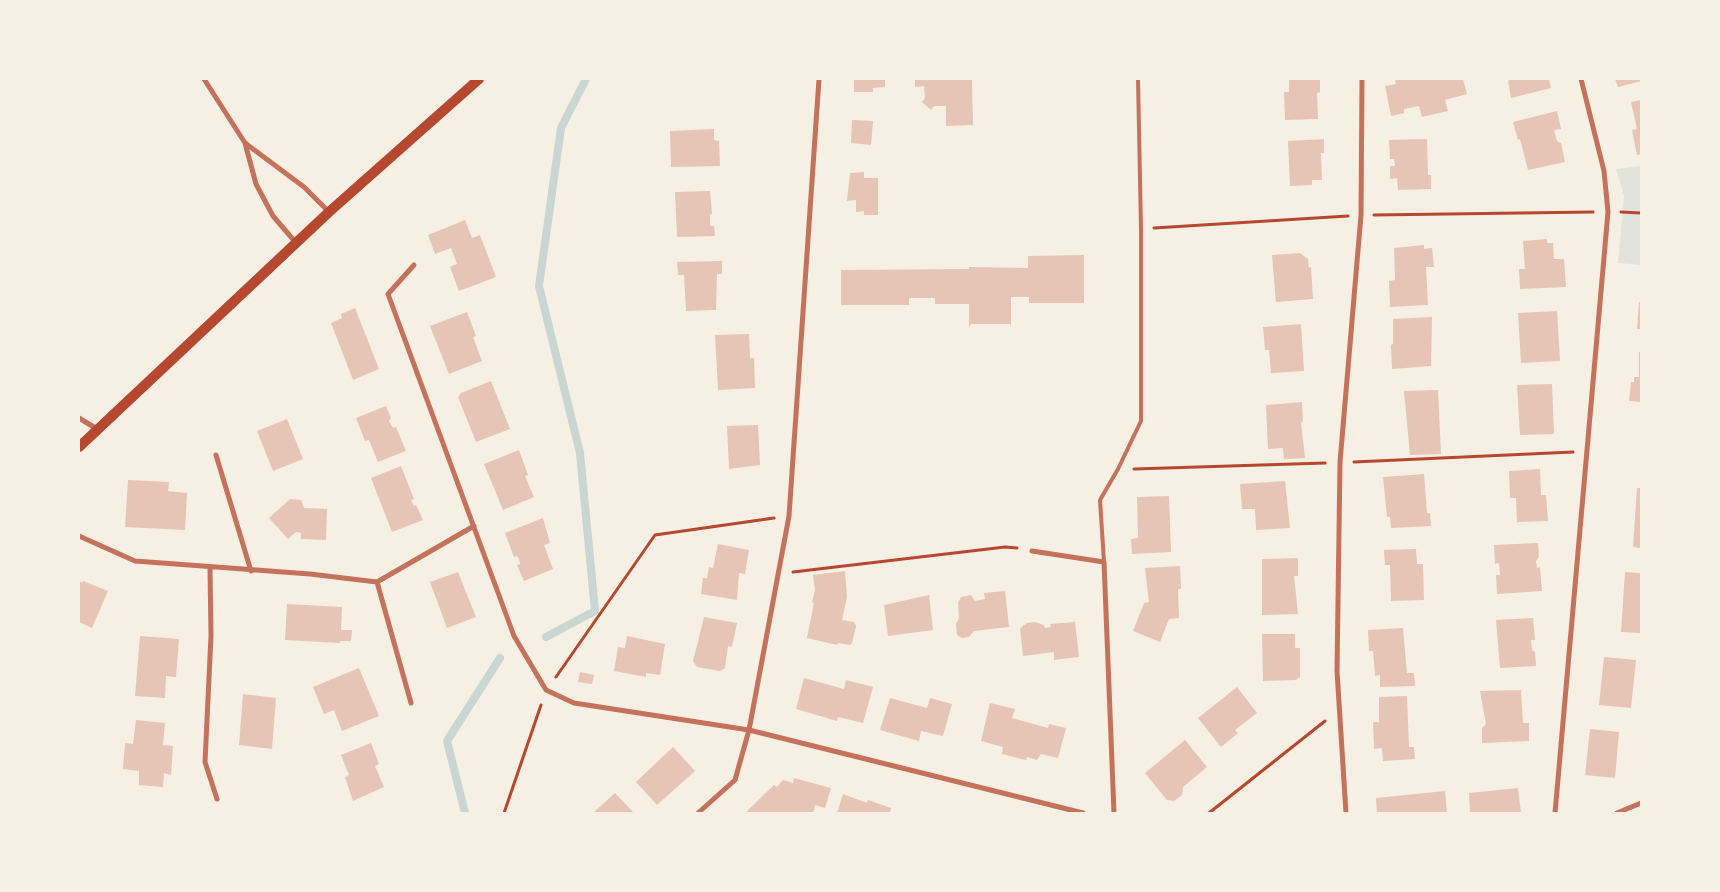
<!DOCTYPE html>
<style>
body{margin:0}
#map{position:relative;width:1720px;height:892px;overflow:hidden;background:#f6efe4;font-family:Roboto,sans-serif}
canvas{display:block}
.frame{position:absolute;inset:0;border:80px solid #f6efe4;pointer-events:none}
</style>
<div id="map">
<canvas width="1720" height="892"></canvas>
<div class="frame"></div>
</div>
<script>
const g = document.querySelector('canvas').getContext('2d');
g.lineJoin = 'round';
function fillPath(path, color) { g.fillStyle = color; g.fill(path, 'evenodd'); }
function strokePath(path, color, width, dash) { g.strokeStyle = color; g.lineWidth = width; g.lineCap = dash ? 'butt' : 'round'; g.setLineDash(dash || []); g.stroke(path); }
const green = new Path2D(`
 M1641,166V265L1618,263L1624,196L1616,169Z`);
const stream = new Path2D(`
 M546,637L595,611L580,453L539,286L561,128L586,79
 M465,813L447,741L500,658`);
const building = new Path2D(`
 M854,79H885V87L873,88V92H854Z
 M915,79H972L973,125L946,126V106H934L931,110L922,102L925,98L924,86L915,87Z
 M1289,79H1320V92L1317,93L1318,119L1285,120L1284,92H1289Z
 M1395,79H1463L1467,94L1445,100L1448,111L1422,117L1419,106L1404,109V113L1391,116L1385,86L1396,84Z
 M1511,79H1549L1551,88L1511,98L1508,81Z
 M1615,79H1641V81L1618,87Z
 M1641,100V154L1637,155L1632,130L1637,129L1631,102Z
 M1557,111L1561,129L1554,130L1557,141L1561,143L1565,162L1528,170L1520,139L1518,140L1513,122Z
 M852,120L873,121L871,145L851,143Z
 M714,129V140L719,141L720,166L671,167L670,131Z
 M1324,139V153H1321L1322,180H1312V185L1290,186L1288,141Z
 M1427,139L1428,175H1431V189L1398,190L1397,178L1390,179V166H1395L1394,159H1390L1389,140Z
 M864,172V178H878V215H864V211L856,212V200L847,201L850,173Z
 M710,191L712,214H710V226H714L715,236L677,237L675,192Z
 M465,220L472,238L480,235L496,277L459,291L450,267L457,264L451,248L435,254L428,235Z
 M1547,239V243H1553L1554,259H1564L1566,287L1520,289L1519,269H1525L1523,241Z
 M1424,245V249L1432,248L1434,267H1426L1428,305L1390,307L1389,281L1395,280L1394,248Z
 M1300,253L1308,259L1309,268L1311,267L1313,299L1276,302L1272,255Z
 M1084,255V303H1029V297H1011V327L1010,324H971L969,328V304H935V298H909V305H841V270L969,269V267L1028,268V256Z
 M722,261V274H717L716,310L686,311L684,275H678L677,262Z
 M1639,302H1641V329H1637Z
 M355,308L379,369L353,380L331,323L342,318L341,314Z
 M1557,311L1560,361L1521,363L1518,313Z
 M467,312L476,336L473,337L482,361L449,374L430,326Z
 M1432,317L1431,366L1392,369L1391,345L1393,344V319Z
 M1301,324L1304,371L1271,373L1269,350H1265L1263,327Z
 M749,334L750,358H754L755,388L718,390L715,335Z
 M1639,352H1641V402L1629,401L1631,382H1634V377H1639Z
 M491,381L510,429L476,442L458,397L461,393Z
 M1552,384L1554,434L1520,435L1517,385Z
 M1438,390L1441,454L1410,455L1404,391Z
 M1302,402L1303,421L1301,423L1305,458L1284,459L1283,448L1268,449L1266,405Z
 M386,406L391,418L389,421L393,428L396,427L406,451L378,462L369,440L365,441L356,418Z
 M287,419L303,459L273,471L257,431Z
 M758,425L760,465L729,469L727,426Z
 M519,450L528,475L525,476L534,497L503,510L484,464Z
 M401,466L414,499L411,500L414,506L416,505L423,520L392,532L371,478Z
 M1540,469L1541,495H1546L1548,521L1517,522L1516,498H1510L1509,471Z
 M1424,474L1427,513H1430L1431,526L1391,528L1390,517H1387L1383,477Z
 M128,480L169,482L168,491L187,493L185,530L125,527Z
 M1285,481L1290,528L1256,530L1255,509H1242L1240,484Z
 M1637,488H1641V548L1633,547Z
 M1169,496L1171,552L1132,554L1131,539L1138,538L1137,497Z
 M290,499L301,500L304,508L327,509L326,540L301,539V533L296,532L288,539L269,518Z
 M543,518L550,543L544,545L553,569L524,581L517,565L520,564L519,559L517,556L514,557L505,533Z
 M1538,543L1539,557L1536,561L1537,568L1540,567L1542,591L1497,594L1496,575H1500L1499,563L1495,564L1494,545Z
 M718,544L749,550L745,574L739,573L737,600L701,594L703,578H707L709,567L713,568Z
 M1416,549L1417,564H1423L1424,600L1391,601L1390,565H1385L1384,550Z
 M1298,558V576H1294L1298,614L1262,615V559Z
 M1180,566L1181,589H1178L1179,618L1169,619L1160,642L1133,631L1144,603L1149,602L1145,568Z
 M845,571L847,597L842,620L854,622L856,626L852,643L850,645L838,643L837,645L807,638L814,603L812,602L815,590L813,575Z
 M458,572L476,617L447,628L430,582Z
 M1625,572L1641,573V633L1621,632Z
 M79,581L82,583L83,581L108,591L92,628L79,622Z
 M1005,591L1009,627L974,631L969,637L962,638L957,635L956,624L959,618L958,603L961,597L971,595L975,601L985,599L984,593Z
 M929,595L933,630L888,636L884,605Z
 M287,604L342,607L341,630H352L351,641H340V643L285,640Z
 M704,617L737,623L732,647L728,646L725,668L720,671L697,667L693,661Z
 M1533,618L1535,640H1531L1532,650L1535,652L1536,666L1500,668L1496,620Z
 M1035,622L1044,625L1045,628L1051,627L1050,624L1075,622L1079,657L1054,660V652L1023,656L1020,628L1027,623Z
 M1403,628L1407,673H1414L1415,686L1380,687V675L1375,676L1373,651H1369L1368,630Z
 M1262,634H1295V648H1300V677L1296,680L1263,681Z
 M140,636L179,639L176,677L166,676L165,698L135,696Z
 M627,636L665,644L660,675L646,673V677L614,671L618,647L625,648Z
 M1604,657L1636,660L1631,708L1599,705Z
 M359,668L379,716L342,731L334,710L324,714L313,687Z
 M580,672L594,675L592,684L578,682Z
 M804,678L844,689L846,680L873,687L863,723L838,717L837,721L796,709Z
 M1237,687L1257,713L1235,730L1238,733L1221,747L1198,718Z
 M1521,690L1523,723H1529V741L1482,743V728L1486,724L1480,691Z
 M243,694L276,698L272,749L239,745Z
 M1407,696L1409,747H1414L1415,759L1383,761L1382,748L1374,749L1373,722H1379V697Z
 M890,698L927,708L930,698L952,704L943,736L921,731L919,741L880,730Z
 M990,703L1015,709L1012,718L1048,728L1049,724L1066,728L1058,758L1041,754L1037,760L1027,757L1026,760L1021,759L1002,754L1003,747L981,741Z
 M136,720L165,723L163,745L173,746L171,775L164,773L163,787L139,785V771L123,769L125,743L133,744Z
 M1590,729L1619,732L1615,778L1585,775Z
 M1185,740L1207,767L1183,787L1182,795L1174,801L1167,800L1145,773Z
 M371,743L379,764L375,766L384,787L353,801L345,777L349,775L341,755Z
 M673,747L695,771L657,805L636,782Z
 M794,778L831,788L825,808L815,805L813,813H745L774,785L777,787L783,780L793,783Z
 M1518,788L1521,813H1470L1469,793Z
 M1445,791L1447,813H1377L1376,798Z
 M615,793L634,813H593Z
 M843,794L867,803L868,800L891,808L890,813H837Z`);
const path = new Path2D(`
 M1621,212L1641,213
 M1374,215L1593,212
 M1154,228L1348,216
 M1354,462L1573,452
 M1134,469L1325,463
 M793,572L1005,547L1017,548
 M556,677L655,535L774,518
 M504,813L541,705
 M1209,813L1325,721`);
const service = new Path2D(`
 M1104,562L1100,500L1118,469L1141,421V229L1138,79`);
const minor = new Path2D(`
 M204,79L245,143L256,184L273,216L297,244
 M245,143L304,187L329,212
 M414,265L388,294L514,636L546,690L574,703L749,730L1083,813
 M79,418L97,429
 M216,455L251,571
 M79,536L135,561L310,574L377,582L474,526
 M1032,551L1104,562L1114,813
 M210,568L211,636L205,762L217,799
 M377,582L411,703
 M698,813L735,780L749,730L789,516L819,79
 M1346,813L1337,671L1340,462L1361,215L1362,79
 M1555,813L1608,212L1604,171L1581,79
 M1617,813L1641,803`);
const secondary = new Path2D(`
 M79,447L329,212L479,79`);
fillPath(green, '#e2e4dc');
strokePath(stream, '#c9d6d2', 8);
fillPath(building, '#e6c5b7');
strokePath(path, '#b5482f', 3);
strokePath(service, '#c5725c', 4);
strokePath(minor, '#c5725c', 5);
strokePath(secondary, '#b5482f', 10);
</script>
